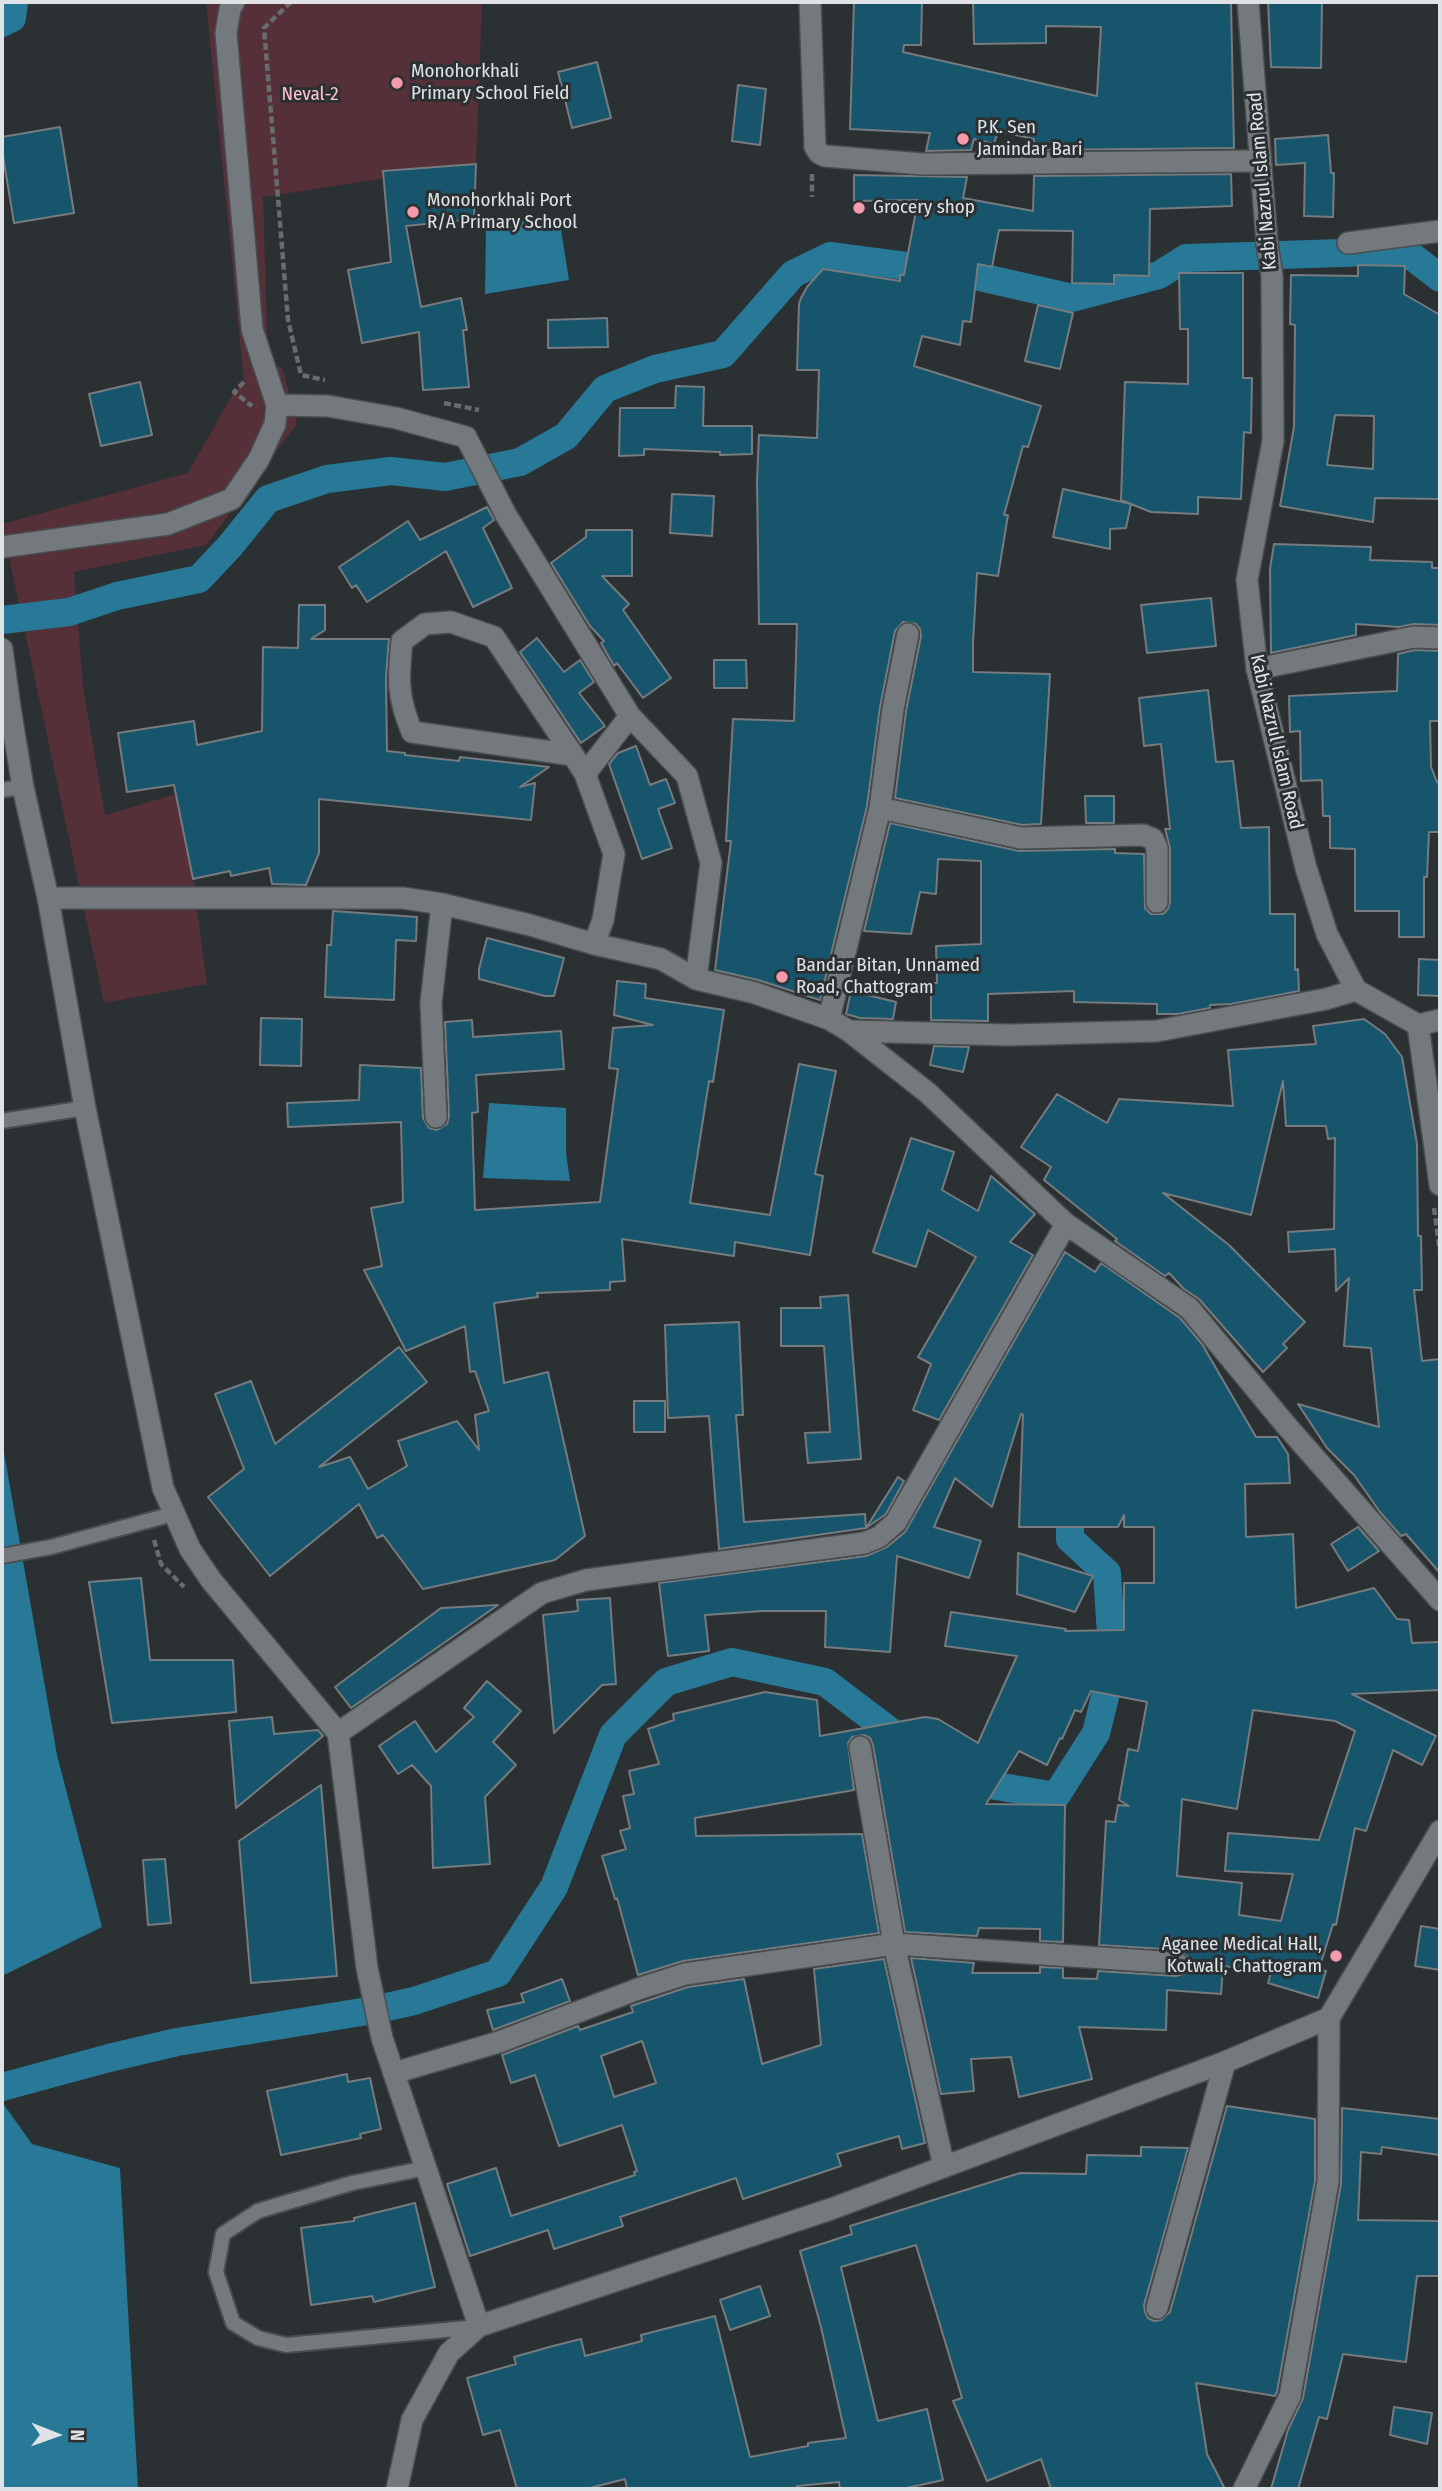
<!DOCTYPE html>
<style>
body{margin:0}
#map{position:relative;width:1442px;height:2491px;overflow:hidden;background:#2b3033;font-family:"Fira Sans Condensed",sans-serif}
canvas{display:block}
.frame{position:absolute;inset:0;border:4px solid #e0e3e5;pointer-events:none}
.north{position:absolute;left:21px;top:2400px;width:70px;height:70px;-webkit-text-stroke:5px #2b3033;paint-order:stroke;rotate:91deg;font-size:19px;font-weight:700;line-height:28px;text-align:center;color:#e0e3e5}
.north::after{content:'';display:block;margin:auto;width:24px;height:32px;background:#e0e3e5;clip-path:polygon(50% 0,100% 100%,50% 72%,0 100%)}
</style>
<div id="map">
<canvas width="1442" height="2491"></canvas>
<div class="frame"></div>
<div class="north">N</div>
</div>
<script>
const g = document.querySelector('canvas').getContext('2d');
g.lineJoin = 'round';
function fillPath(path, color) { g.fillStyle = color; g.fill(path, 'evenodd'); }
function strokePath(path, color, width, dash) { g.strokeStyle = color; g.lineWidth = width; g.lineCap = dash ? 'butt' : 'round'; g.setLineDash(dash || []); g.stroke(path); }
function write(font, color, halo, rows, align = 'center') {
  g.font = font + ' "Fira Sans Condensed",sans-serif'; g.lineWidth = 6; g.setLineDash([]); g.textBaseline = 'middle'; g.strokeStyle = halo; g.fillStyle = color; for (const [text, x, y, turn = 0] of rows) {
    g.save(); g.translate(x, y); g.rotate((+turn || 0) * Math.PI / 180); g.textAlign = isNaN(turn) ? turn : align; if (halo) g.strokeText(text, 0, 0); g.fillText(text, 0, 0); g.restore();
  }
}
const green = new Path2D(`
 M206,2H482L476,164L263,197L268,360L283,369L297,424L206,545L74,572L83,687L105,815L176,794L193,879L207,984L104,1003L2,524L188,473L234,392L244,381Z`);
const water = new Path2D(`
 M559,217L569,280L485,294L486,225Z
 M489,1103L566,1108V1153L570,1181L483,1178Z
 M2,1441L57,1755L102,1927L2,1976Z
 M2,2102L32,2144L120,2168L138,2489H2Z`);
const canal = new Path2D(`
 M2,23L12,18L14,2
 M2,620L69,612L117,596L199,579L230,546L268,499L327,479L391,471L445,477L520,462L566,436L605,389L655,369L723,354L793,274L830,256L967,274L1072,298L1159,275L1186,258L1405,251L1440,278
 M963,1771L990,1785L1056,1796L1096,1733L1113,1665L1107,1573L1070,1539V1488
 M2,2087L109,2058L177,2042L374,2010L414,2001L498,1973L554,1887L613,1735L666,1682L732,1662L825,1682L899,1738L914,1746`);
const building = new Path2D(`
 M854,2H922L921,45H904L903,52L1097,96L1101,27L1046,26V43L974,44L973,2H1231L1234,148L1034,150V139L998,131L994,144L974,139L971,150L926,151L930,133L850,129Z
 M1268,2H1322L1321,68L1271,67Z
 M597,62L611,118L572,128L558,72Z
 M738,85L766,89L760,145L732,141Z
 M60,127L74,213L14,223L2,150V137Z
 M1328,135L1331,173H1334L1333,217L1304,216L1305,163L1276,165L1275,139Z
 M476,164L474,219L406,226L421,307L461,298L467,330H463L469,387L423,390L419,332L362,343L348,270L391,262L383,171Z
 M1231,174L1232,206L1150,209L1149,276L1114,275V284L1072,283L1073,231L999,230L992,267L978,264L971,322L963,321L960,345L922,336L914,366L1041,406L1028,447L1023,446L1004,515H1008L998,576L977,573L973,643V672L1050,674L1041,824L1022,825L895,798L906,711L921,636L920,629L916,624L903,622L895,631L880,707L867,806L820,1000L758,980L715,970L731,841H726L733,719L794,721L797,624H759L757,481L759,435L817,438L819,370H797L799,304L801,298L807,287L823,269L900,281V275H904L918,200L854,201V175L967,177L963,198L1033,211L1034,176Z
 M1358,265L1405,266L1404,294L1440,315V499L1375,498L1373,522L1280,506L1294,427L1295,325L1290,324L1291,275L1358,276ZM1335,415L1374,416L1373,469L1327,465Z
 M1179,273H1243V378H1252L1251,433L1244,432L1241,499L1198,497V514L1151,512L1131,504L1126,528L1110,529V549L1053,537L1063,489L1131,504L1121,500L1125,382L1188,384V329H1180Z
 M1038,305L1073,313L1060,369L1025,361Z
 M607,318L608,347L548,348V320Z
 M140,382L152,435L101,446L89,394Z
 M676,386L704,387L703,426H752V454L720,455V452L644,449V455L619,456L620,408H675Z
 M672,494L714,496L712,536L670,533Z
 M487,507L494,520L483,528L512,588L473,607L446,551L367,602L356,585L352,588L339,567L408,521L420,540Z
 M586,530H632V576H602L629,604L623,610L671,678L643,698L617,663L614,666L601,643L604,641L590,626L551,563L586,537Z
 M1274,544L1371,547L1370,560L1432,562V568H1440V625L1414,624L1399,627L1356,624V635L1271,653L1270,569Z
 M1211,598L1216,646L1147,653L1141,605Z
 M299,605H325V630L311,639H389L386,677L387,751L405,753V755L459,761L460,757L549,767L520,787L535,783L531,820L319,799V853L306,885L272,884L269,868L231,876L230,871L193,879L174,785L127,792L118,733L194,721L197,745L262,731L263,647L298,648Z
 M537,638L564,672L580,660L594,682L579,693L605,726L581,743L520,652Z
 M1415,650L1440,651V721H1430L1431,767L1437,782L1440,784V832H1429L1427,877H1424V937H1399V911H1355V849L1330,848V816H1323L1322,780L1301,781L1300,731L1290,732L1289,696L1397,691L1398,654Z
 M714,660H746L747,688H714Z
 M1208,690L1216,762L1233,761L1241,828L1269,827L1270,914H1295V970L1298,969L1299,991L1231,1004L1210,1005V1008L1178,1014H1157V1004L1074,1002V991L988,994V1021L931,1020V983H937L936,946L981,944V861L938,859L936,894L920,892L911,934L864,931L890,823L1019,851L1115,849V853L1144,854L1145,908L1151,914H1163L1168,909L1170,902V848L1165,829H1170L1161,744L1144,746L1139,698Z
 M636,746L650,785L666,779L675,803L658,809L672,848L642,859L609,764L618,753Z
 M1085,796H1114V823H1086Z
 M333,911L417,917L416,941L396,940L394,1000L325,997L327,945H331Z
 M487,938L564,958L554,996H545L479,979V969Z
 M1419,959L1440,960V996L1418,995Z
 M617,981L646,984L645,998L724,1010L713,1082L709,1081L690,1203L770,1215L799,1064L836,1071L815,1174L823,1176L810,1255L735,1242L734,1256L622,1239L625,1281L610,1282V1290L537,1293L538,1297L494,1303L504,1383L548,1372L585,1536L555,1560L423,1589L383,1535L377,1538L359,1504L270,1576L208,1497L244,1469L215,1394L251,1381L275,1444L399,1347L427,1382L319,1467L350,1457L368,1489L407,1466L398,1441L457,1421L479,1450L475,1415L489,1411L475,1371L470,1372L465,1326L406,1351L364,1270L382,1266L371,1208L403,1202L401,1122L288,1127L287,1103L359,1100L360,1065L421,1068L423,1118L429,1128L437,1130L447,1124L449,1116L445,1022L472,1020L473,1037L561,1031L564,1069L476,1075L478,1112L472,1113L475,1210L600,1202L618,1069L609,1068L613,1028L653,1025L614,1015Z
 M851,991L896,1002L893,1019L860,1018L846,1014Z
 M261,1018L302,1019L301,1066L260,1065Z
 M1364,1019L1385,1034L1402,1057L1417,1144L1418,1236H1421L1422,1290H1414L1422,1361L1440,1359V1573L1406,1534L1401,1536L1380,1512L1354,1475L1327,1448L1298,1404L1379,1427L1371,1348L1344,1346L1349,1278L1336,1291L1335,1249L1289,1252L1288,1232L1334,1229L1335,1138L1328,1139L1326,1126H1286L1283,1081L1251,1215L1163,1193L1229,1245L1305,1322L1283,1344L1287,1348L1263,1372L1199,1299L1184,1289L1169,1273L1165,1276L1115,1241L1117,1239L1044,1180L1051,1167L1021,1147L1057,1094L1107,1123L1119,1099L1233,1106L1228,1050L1316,1044L1313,1026Z
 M934,1046L969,1047L963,1072L930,1065Z
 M911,1138L954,1152L942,1190L978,1211L991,1176L1035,1214L1010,1242L1033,1255L939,1420L913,1410L931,1364L918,1357L976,1257L928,1230L916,1267L873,1252Z
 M1065,1252L1095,1272L1101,1263L1180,1318L1202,1344L1256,1437H1277L1288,1454L1290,1483L1245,1484L1246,1537L1293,1534L1296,1608L1374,1588L1397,1619L1409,1620L1412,1643L1440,1642V1690L1352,1694L1436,1736L1422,1765L1393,1750L1366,1831L1355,1828L1336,1925L1333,1924L1319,1969L1326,1971L1318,1998L1268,1983L1271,1972L1223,1966L1221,1994L1167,1990L1166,2030L1079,2027L1092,2079L1019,2097L1011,2057L971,2059L974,2091L941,2094L911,1958L974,1963L972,1973H1040V1967L1063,1968V1978L1097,1979L1098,1971L1176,1976L1183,1974L1188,1970L1190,1963L1188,1957L1179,1950L1099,1945L1106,1821L1115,1822L1118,1805L1129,1806L1119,1800L1128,1749L1138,1751L1147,1702L1091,1691L1081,1712L1075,1710L1062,1739L1060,1738L1047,1765L1019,1751L986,1804L1065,1805L1063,1942L1040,1941V1929L979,1928L977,1936L905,1932L873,1745L870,1738L864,1735L852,1737L848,1743L854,1790L695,1818L696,1836L862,1834L879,1933L683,1961L638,1975L617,1898L615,1899L602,1856L626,1849L620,1831L630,1828L623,1796L634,1794L629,1771L659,1764L648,1729L674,1720L673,1714L765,1692L817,1700L820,1736L925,1717L938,1719L978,1743L1017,1656L945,1646L951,1612L1066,1629L1065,1631L1124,1630V1583H1154V1527H1124V1515L1118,1527H1019L1023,1415L1021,1414L992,1507L955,1478L934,1527L981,1541L969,1578L897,1556L890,1652L825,1647L826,1611H763L705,1615L709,1651L668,1656L659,1583L866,1556L887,1547L905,1532ZM1253,1710L1335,1721L1355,1731L1319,1840L1228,1833L1225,1871L1293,1874L1281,1921L1239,1915L1242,1883L1177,1876L1182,1799L1237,1809Z
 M848,1295L861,1459L808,1463L805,1433L830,1432L824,1346H781V1308H821L820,1297Z
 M739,1322L743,1415H736L744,1522L865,1514L866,1528L719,1549L709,1416L668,1418L665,1325Z
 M634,1401H665V1432H634Z
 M898,1477L904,1481L886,1514L866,1528Z
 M1358,1527L1379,1551L1348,1571L1331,1544Z
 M1018,1553L1093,1576L1075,1612L1017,1594Z
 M141,1578L150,1660H233L236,1712L112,1723L89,1582Z
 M610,1598L616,1684L602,1685L554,1733L543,1615L578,1611L577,1600Z
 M498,1605L351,1708L335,1687L441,1608Z
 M487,1681L521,1711L493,1742L516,1765L485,1797L490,1864L433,1868L431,1786L412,1765L398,1774L379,1746L415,1721L436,1752L474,1717L464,1708Z
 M272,1717L274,1734L318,1730L323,1736L236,1808L229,1721Z
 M321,1785L337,1976L251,1983L239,1841Z
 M165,1859L171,1923L148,1925L143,1860Z
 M1421,1926L1440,1929V1970L1415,1966Z
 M884,1959L925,2143L902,2149L899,2136L837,2154L841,2166L743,2199L736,2178L620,2217L623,2226L554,2249L548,2230L470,2256L447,2184L496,2168L511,2216L635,2175L634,2172L637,2171L622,2125L559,2146L535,2075L511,2083L502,2055L578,2026L580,2030L633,2012L631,2006L688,1987L744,1979L762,2064L821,2045L814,1969ZM642,2041L656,2083L614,2097L601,2056Z
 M562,1979L570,2001L493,2030L487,2010L524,2002L521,1994Z
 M347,2074L348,2082L370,2078L381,2129L360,2134L361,2138L281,2155L267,2091Z
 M1227,2106L1315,2119V2181L1277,2392L1275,2396L1196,2383L1207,2454L1225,2489H1051L1041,2459L987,2481L953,2401L962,2398L916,2245L841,2267L878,2421L927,2409L943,2480L902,2489H840L839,2482L797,2486L795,2489H627L625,2479L586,2489H517L500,2430L483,2435L467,2378L516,2364L514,2357L553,2346L581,2339L585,2356L642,2341L641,2335L715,2316L750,2457L808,2446V2443L846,2438L821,2327L800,2251L852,2234L850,2226L1020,2173L1086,2174L1087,2155L1141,2156V2147L1188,2148L1144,2305L1145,2312L1148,2318L1154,2321L1161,2320L1170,2312Z
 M1342,2108L1440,2119V2155L1382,2147L1381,2154L1361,2152L1358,2220L1440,2221V2276H1417L1406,2362L1343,2354L1327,2419L1319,2417L1298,2489H1271L1288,2430L1303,2398L1341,2184Z
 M415,2203L435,2287L374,2302L372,2296L311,2305L301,2228L354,2221V2218Z
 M760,2286L770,2316L730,2330L720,2300Z
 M1394,2407L1432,2413L1427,2444L1390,2435Z`);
const path = new Path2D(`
 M291,2L264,28L288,320L301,375L325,380
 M812,174V197
 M244,382L234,392L252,406
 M444,403L479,410
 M1434,1208L1440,1252
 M154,1540L161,1564L184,1587`);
const lane = new Path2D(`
 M2,790L23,787
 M2,1121L85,1108
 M2,1556L51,1547L173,1514
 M426,2168L352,2183L258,2211L223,2234L216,2272L233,2323L258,2338L286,2345L478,2327`);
const street = new Path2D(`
 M810,2L815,147L819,153L825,156L923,164L1260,161
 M1348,243L1440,231
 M277,405L328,406L396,418L466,437L506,515L630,716L687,776L711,863L696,979
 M2,547L168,524L232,499L259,459L275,424L277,405L252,329L226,33L230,9L234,2
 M2,649L10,708
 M1257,669L1414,637L1440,638
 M573,755L412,732C397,696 398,679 402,641L425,624L451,622L494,637L573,755L585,774
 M880,808L1021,838L1143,835L1153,839L1157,848V902
 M48,898H403L442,904L530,925L594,944L661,959L696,979L755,993L829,1019L849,1031L928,1093L1066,1224
 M594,944L603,920L614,854L585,774L630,716
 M829,1019L880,808L893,709L908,634
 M1418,1025L1440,1020
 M849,1031L1010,1035L1157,1031L1326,999L1356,990
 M436,1117L431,1003L442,904
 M338,1733L542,1593L586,1580L864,1543L879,1537L896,1522L1066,1224L1189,1308L1285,1424L1440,1600
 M860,1747L894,1944L944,2167
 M394,2073L499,2042L638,1989L685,1974L894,1944L1177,1963
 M1157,2308L1225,2062
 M1244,2489L1290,2396L1328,2182L1329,2018`);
const secondary = new Path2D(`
 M1248,2L1267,243L1272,276L1273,441L1247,580L1257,669L1306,868L1327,934L1356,990L1418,1025L1440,1185
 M10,708L23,787L48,898L85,1108L163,1488L190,1549L211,1580L338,1733L367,1968L382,2038L479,2326
 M397,2489L412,2420L449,2353L479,2326L831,2209L1225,2062L1329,2018L1440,1831`);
const markers = [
 [397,83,7,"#f39aab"],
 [963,139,7,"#f39aab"],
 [859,208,7,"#f39aab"],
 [413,212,7,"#f39aab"],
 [782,977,7,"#f39aab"],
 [1336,1956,7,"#f39aab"]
];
const poiNames = [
 ["Monohorkhali",411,72],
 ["Primary School Field",411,94],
 ["P.K. Sen",977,128],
 ["Jamindar Bari",977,150],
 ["Monohorkhali Port",427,201],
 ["R/A Primary School",427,223],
 ["Grocery shop",873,208],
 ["Bandar Bitan, Unnamed",796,966],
 ["Road, Chattogram",796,988],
 ["Aganee Medical Hall,",1322,1945,"right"],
 ["Kotwali, Chattogram",1322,1967,"right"]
];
const parkNames = [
 ["Neval-2",310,95]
];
const streetNames = [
 ["Kabi Nazrul Islam Road",1263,181,-95],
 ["Kabi Nazrul Islam Road",1276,742,77]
];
fillPath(green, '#553038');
fillPath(water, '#277997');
strokePath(canal, '#277997', 28);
fillPath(building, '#16556b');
strokePath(building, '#757b7e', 2);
strokePath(lane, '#484d4f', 18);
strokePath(street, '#484d4f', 24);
strokePath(secondary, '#484d4f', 24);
strokePath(path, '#676c6e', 4.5, [7, 3.5]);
strokePath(lane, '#73797c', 14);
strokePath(street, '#73797c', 21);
strokePath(secondary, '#73797c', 21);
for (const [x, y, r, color] of markers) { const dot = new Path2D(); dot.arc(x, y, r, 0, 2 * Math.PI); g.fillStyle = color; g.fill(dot); strokePath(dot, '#2b3033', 2.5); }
write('19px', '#e0e3e5', '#2b3033', poiNames, 'left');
write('19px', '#ffc2cc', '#2b3033', parkNames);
write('19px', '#e0e3e5', '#2b3033', streetNames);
</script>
